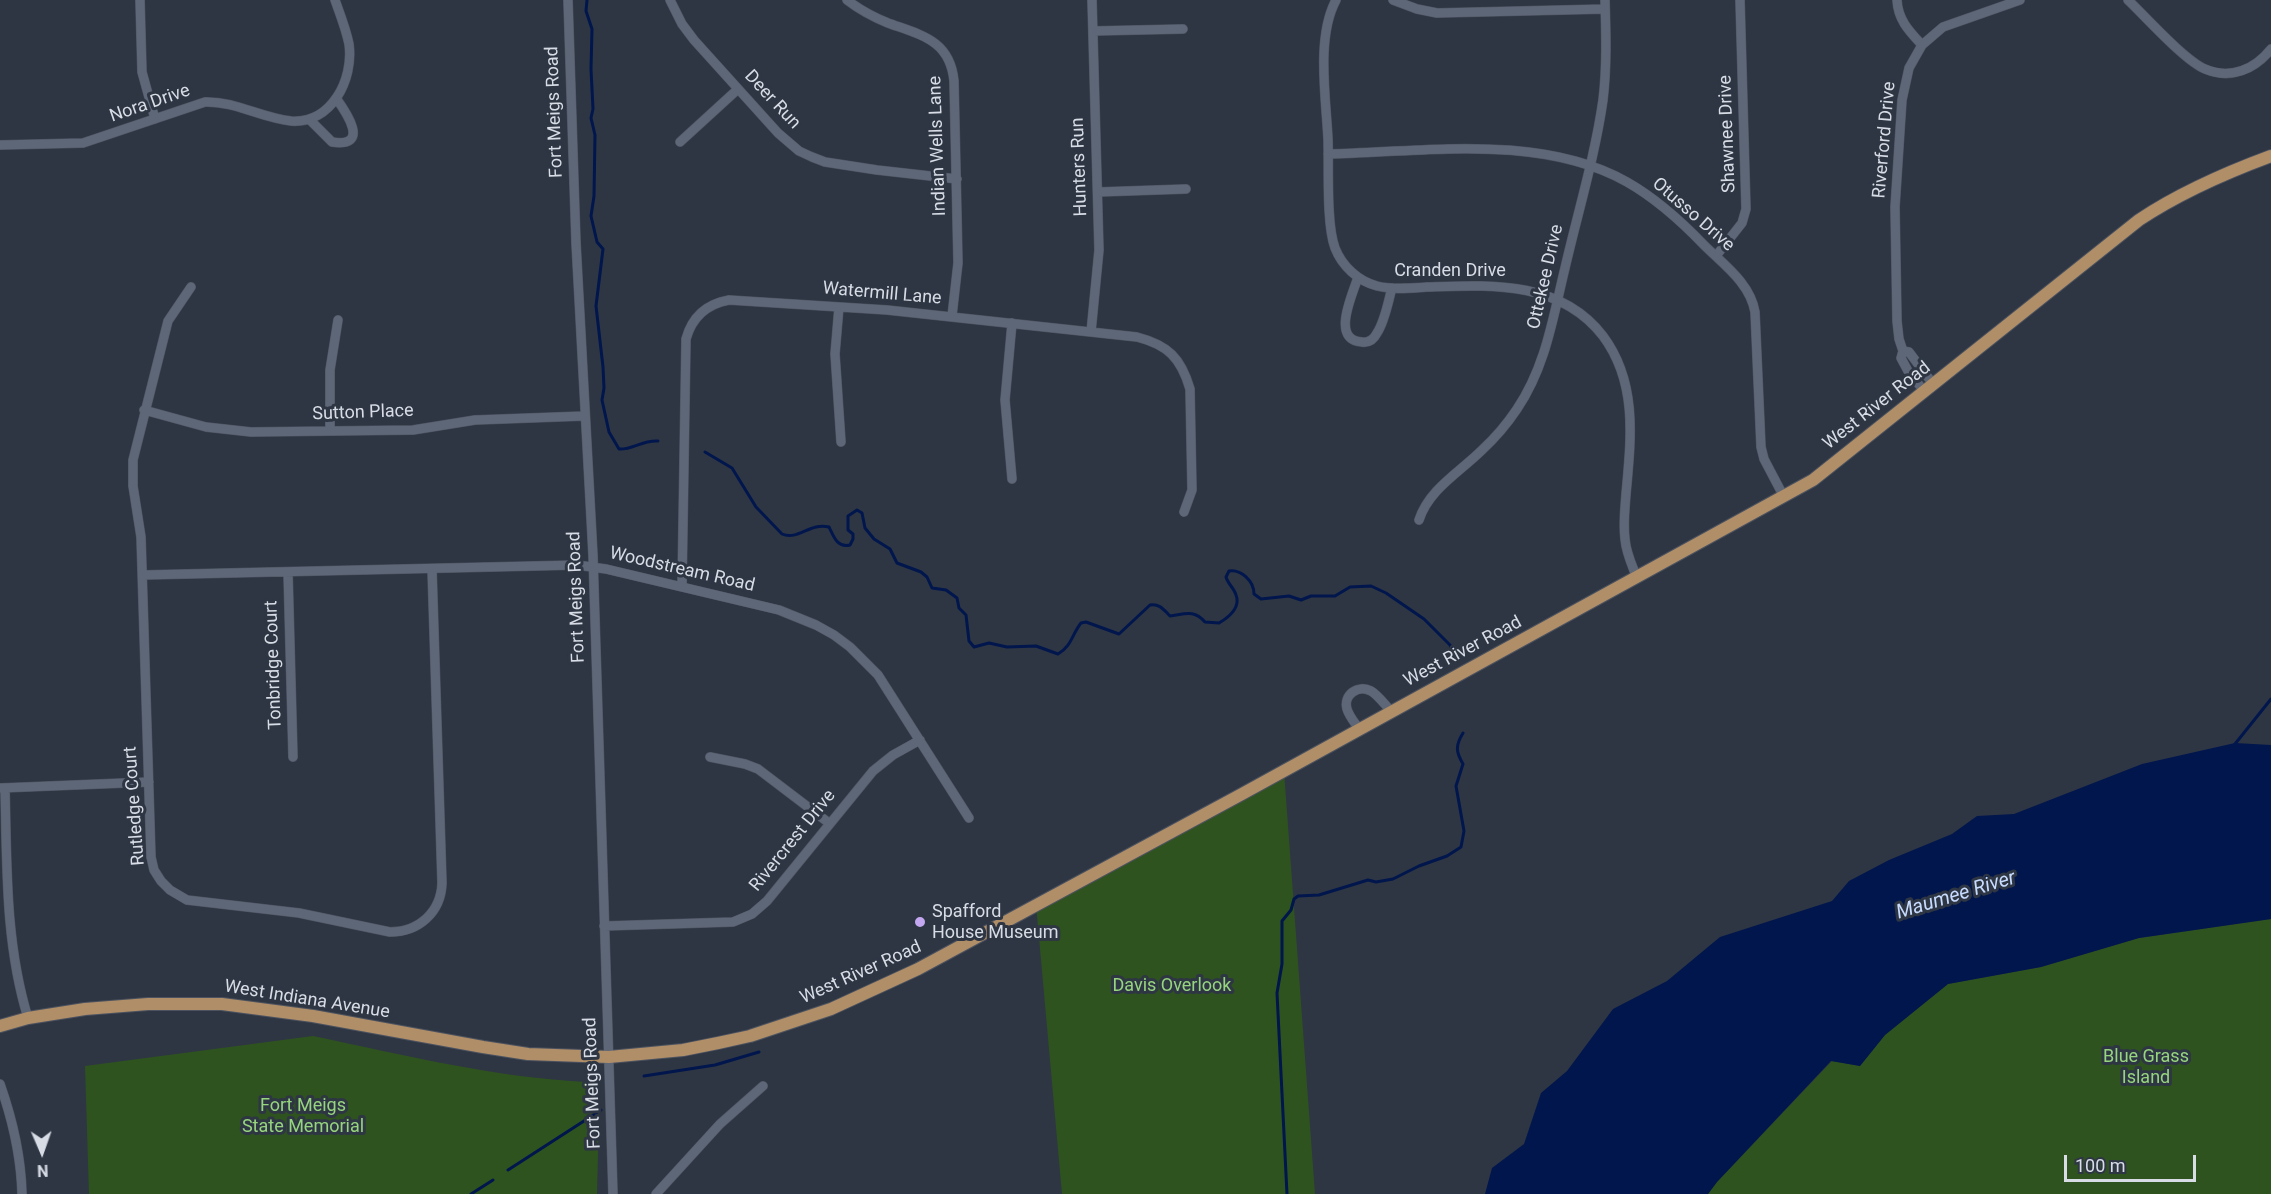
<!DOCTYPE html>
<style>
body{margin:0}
#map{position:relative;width:2271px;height:1194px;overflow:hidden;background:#2e3644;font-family:Roboto,sans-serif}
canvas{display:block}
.north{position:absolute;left:12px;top:1122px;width:60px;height:60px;-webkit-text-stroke:4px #2e3644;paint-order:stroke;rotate:178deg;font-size:16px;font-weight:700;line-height:24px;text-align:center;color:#d7dce5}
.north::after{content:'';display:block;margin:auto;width:21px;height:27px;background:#d7dce5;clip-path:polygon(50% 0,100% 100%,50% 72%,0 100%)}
.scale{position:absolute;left:2064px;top:1155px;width:132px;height:27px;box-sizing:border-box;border:3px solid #d7dce5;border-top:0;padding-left:8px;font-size:18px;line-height:21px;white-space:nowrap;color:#d7dce5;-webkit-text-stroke:4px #2e3644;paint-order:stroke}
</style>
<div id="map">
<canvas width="2271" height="1194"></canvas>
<div class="north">N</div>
<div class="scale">100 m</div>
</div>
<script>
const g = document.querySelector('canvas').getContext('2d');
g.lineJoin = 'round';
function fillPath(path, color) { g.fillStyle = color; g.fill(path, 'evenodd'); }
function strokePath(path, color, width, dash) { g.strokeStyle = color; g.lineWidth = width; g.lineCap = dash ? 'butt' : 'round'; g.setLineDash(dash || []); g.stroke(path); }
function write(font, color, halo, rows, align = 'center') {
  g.font = font + ' Roboto,sans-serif'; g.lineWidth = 6; g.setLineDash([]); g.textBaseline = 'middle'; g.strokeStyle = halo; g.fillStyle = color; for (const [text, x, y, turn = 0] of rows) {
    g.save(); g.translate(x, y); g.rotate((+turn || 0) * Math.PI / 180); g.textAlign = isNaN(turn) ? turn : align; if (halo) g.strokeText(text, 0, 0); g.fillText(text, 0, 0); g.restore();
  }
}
const green = new Path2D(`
 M1284,771L1315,1194H1062L1036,904Z
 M2271,919V1194H1708L1717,1182L1832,1061L1860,1066L1885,1035L1948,984L2041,967L2139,938Z
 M313,1036C403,1055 493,1077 585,1082L599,1113L597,1194H89L85,1066Z`);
const water = new Path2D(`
 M2235,743L2271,745V919L2139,938L2041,967L1948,984L1885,1035L1860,1066L1831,1061L1717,1182L1708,1194H1485L1492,1168L1524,1144L1541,1093L1567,1071L1613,1009L1667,981L1720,937L1832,901L1849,881L1889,860L1952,834L1977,816L2014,814L2142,764Z`);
const stream = new Path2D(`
 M587,0L586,11L592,29L591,69L593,109L591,118L595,135L594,196L591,216L597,242L603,249L596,306L603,367L604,388L602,400L609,432L619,449C632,450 642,440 658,441
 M705,452L732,468L756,507L782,534C798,541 810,522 829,527C834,537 837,548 850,545L853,539V534L848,530V516L857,510L862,513L865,528L874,539L890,549L897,563L921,572L927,577L932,588L946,590L957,598L959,608L966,615L969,641L974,647L989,643L1007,647L1036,646L1058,654C1072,646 1072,634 1081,623L1086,622L1119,634L1150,605C1159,603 1164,610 1170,616C1185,614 1194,609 1205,622L1219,623C1229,617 1241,608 1236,595C1234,588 1228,584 1226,577L1229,571C1241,569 1254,581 1254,594L1261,599L1289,596L1301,600L1311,596H1335L1350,587L1371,586L1386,593L1424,619L1450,645L1455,655
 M2235,744L2271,699
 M644,1076L715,1065L759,1052
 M508,1170L601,1110
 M471,1194L493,1180
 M1287,1194L1277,993L1282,964V921L1291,910L1294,899L1298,896L1319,895L1368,880L1376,882L1393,879L1419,866L1447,856L1461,847L1464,831L1456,786L1463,764C1456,752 1455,746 1463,733`);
const minor = new Path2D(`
 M140,0L142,72L155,119
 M568,0L576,243L593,555L613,1194
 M670,0L682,24L694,40L778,133L799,151L812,157L825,162L877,170L957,179
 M847,0C860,10 873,17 888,23C921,35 950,40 954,81L958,263L952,316
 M1336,0C1316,37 1326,98 1328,139C1329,167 1326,224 1335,248C1342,266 1358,281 1377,286C1393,290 1411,288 1427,287C1490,285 1560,280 1603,336C1638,383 1631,439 1626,494C1625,509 1623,524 1625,539C1626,553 1632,565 1637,578
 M1393,0L1417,9L1437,13L1605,9
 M1897,0C1898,20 1909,31 1922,45
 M2128,0C2146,17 2184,60 2205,69C2231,80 2255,69 2271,49
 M1093,31L1183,29
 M310,120L332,142C371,148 346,112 336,98
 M680,142L738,89
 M0,145L83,143L205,102C235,101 261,118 291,121C331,124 354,80 349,44C346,29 340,14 335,0
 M1328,154C1424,152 1540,133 1627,182C1657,199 1681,221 1704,245C1724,265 1750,283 1755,312L1761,447L1764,459L1784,497
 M1098,192L1186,189
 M1716,256L1742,223L1746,209L1740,0
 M1358,277C1353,294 1330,340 1362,342C1369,343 1374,339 1377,333C1385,321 1388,302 1392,288
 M191,287L168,321L133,460V486L141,537L151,857L154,870L161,881L170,890L187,900L299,913L390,932C419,932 441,912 442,883L432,569
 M839,307L835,354L841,442
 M1091,332L1099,250L1092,0
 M1903,351L1899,339L1897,321L1895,207L1902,100L1909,68L1922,45L1943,27L2020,0
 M1924,391L1908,371L1901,358L1903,351L1909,352L1933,384
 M144,410L206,427L251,432L413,430L475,420L584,416
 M330,431V370L338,320
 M1012,479L1005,400L1012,323
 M1419,520C1429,489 1460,472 1482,450C1495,438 1507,424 1517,409C1546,366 1553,317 1565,268C1578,212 1595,156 1603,100C1607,67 1606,33 1605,0
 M288,572L293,757
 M143,575L577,565L606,569L779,610L816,625L834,635L850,647L878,675L969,818
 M682,587L686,339C692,317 707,304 729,300L887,310L1137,337C1168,345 1181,358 1190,389L1192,490L1184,512
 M1359,729C1355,723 1349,716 1347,709C1343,695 1358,684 1371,691C1378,695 1385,705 1391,711
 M710,757L745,764L758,769L829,823
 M1,788L149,782
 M5,788C7,865 5,943 28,1018
 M604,926L733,922L752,914L767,901L873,771L893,755L920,740
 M0,1084C13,1121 21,1155 22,1194
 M656,1194L720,1124L763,1086`);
const major = new Path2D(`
 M0,1026L28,1018L85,1009L148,1004H222L313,1016L483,1047L528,1054L609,1057L683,1050L718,1043L750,1036L831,1009L918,969L1242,794L1813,480L2139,220C2181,192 2225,173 2271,156`);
const markers = [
 [920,922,6,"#c4a7f1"]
];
const streetNames = [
 ["Deer Run",772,100,47],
 ["Nora Drive",150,104,-19],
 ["Fort Meigs Road",555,112,-92],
 ["Shawnee Drive",1728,134,-92],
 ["Riverford Drive",1885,140,-85],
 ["Indian Wells Lane",938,146,-92],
 ["Hunters Run",1080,167,-92],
 ["Otusso Drive",1693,215,41],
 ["Cranden Drive",1450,271],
 ["Ottekee Drive",1546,277,-77],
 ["Watermill Lane",882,294,5],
 ["West River Road",1877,406,-38],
 ["Sutton Place",363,413,-2],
 ["Woodstream Road",682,570,13],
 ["Fort Meigs Road",577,597,-92],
 ["West River Road",1463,652,-28],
 ["Tonbridge Court",274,665,-92],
 ["Rutledge Court",135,806,-94],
 ["Rivercrest Drive",793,841,-51],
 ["West River Road",861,973,-24],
 ["West Indiana Avenue",307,1000,9],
 ["Fort Meigs Road",593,1083,-92]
];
const poiNames = [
 ["Spafford",932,912],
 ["House Museum",932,933]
];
const parkNames = [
 ["Davis Overlook",1172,986],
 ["Blue Grass",2146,1057],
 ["Island",2146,1078],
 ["Fort Meigs",303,1106],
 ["State Memorial",303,1127]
];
const waterNames = [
 ["Maumee River",1956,896,-17]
];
fillPath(green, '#2f531f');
fillPath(water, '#00164c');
strokePath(stream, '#00164c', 3);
strokePath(minor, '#4c525f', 10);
strokePath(major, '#4c525f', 14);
strokePath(minor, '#5e6777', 9);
strokePath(major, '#b08e67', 12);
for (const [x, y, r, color] of markers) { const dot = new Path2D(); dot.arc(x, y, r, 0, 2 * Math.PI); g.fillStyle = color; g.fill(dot); strokePath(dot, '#2e3644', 2); }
write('18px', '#d7dce5', '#2e3644', streetNames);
write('18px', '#d7dce5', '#2e3644', poiNames, 'left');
write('18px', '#96d47d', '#2e3644', parkNames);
write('italic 20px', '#c7dbff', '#2e3644', waterNames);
</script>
